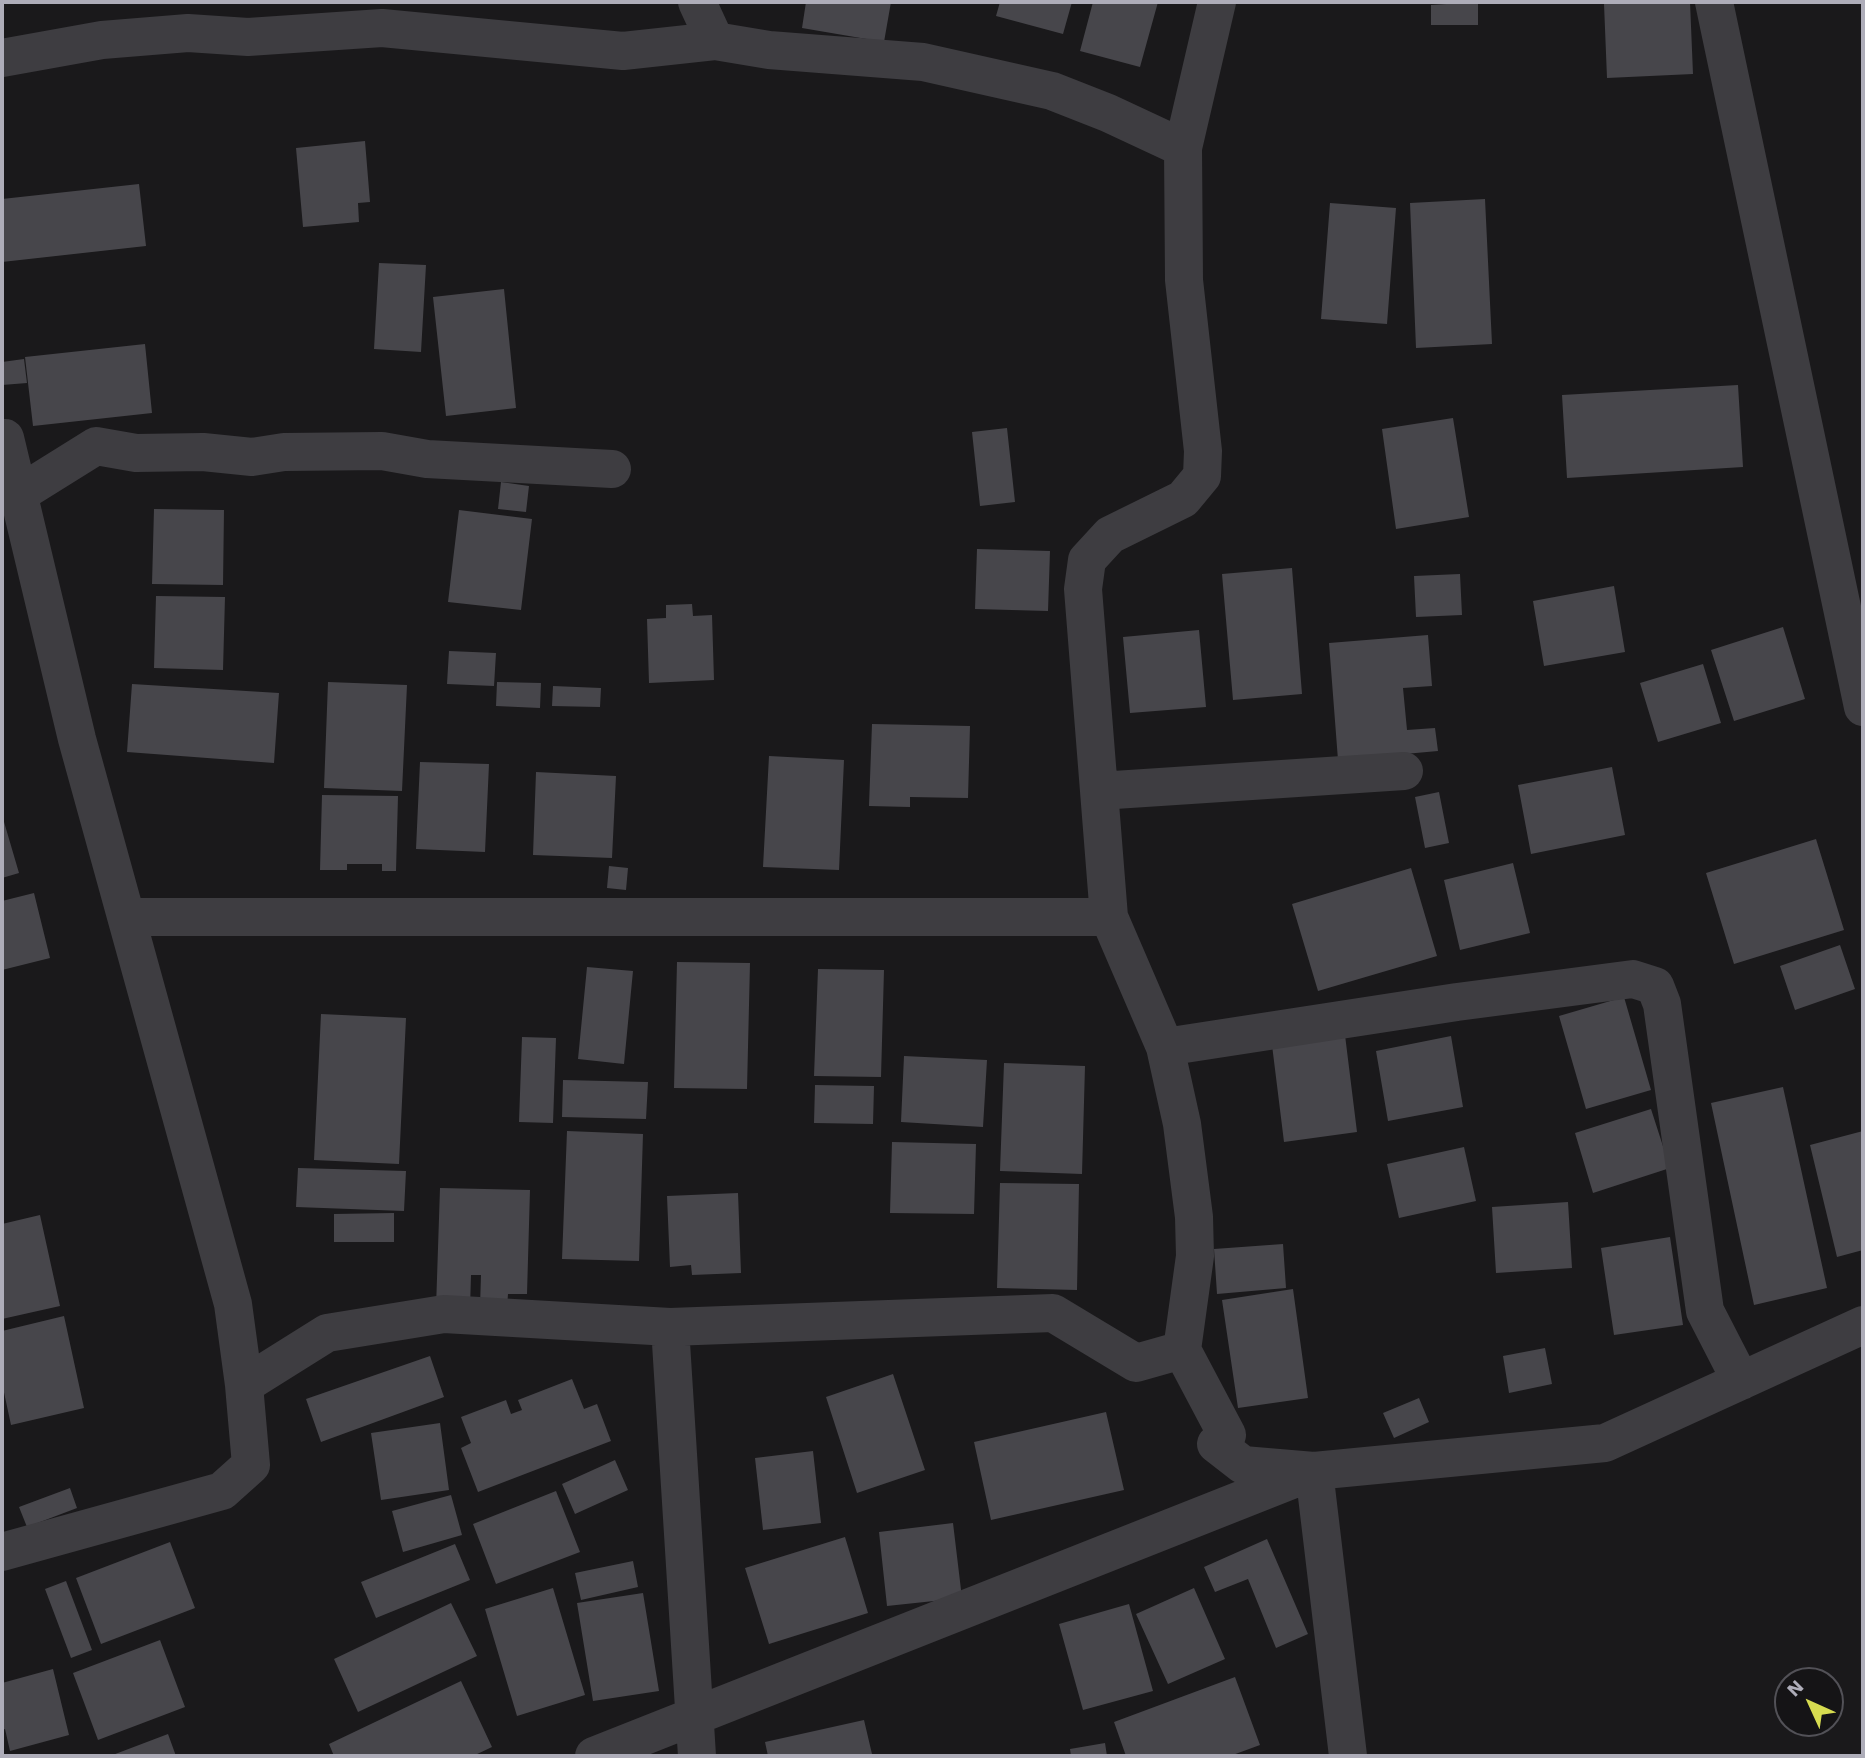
<!DOCTYPE html>
<style>
body{margin:0}
#map{position:relative;width:1865px;height:1758px;overflow:hidden;background:#1a191b;font-family:"Work Sans",sans-serif}
canvas{display:block}
.frame{position:absolute;inset:0;border:4px solid #aeadb9;pointer-events:none}
.north{position:absolute;left:1774px;top:1667px;width:70px;height:70px;box-sizing:border-box;background:#151416;border:2px solid #525157;border-radius:50%;rotate:315deg;font-size:19px;font-weight:700;line-height:28px;text-align:center;color:#aeadb9}
.north::after{content:'';display:block;margin:auto;width:24px;height:32px;background:#d7dc50;clip-path:polygon(50% 0,100% 100%,50% 72%,0 100%)}
</style>
<div id="map">
<canvas width="1865" height="1758"></canvas>
<div class="frame"></div>
<div class="north">N</div>
</div>
<script>
const g = document.querySelector('canvas').getContext('2d');
g.lineJoin = 'round';
function fillPath(path, color) { g.fillStyle = color; g.fill(path, 'evenodd'); }
function strokePath(path, color, width, dash) { g.strokeStyle = color; g.lineWidth = width; g.lineCap = dash ? 'butt' : 'round'; g.setLineDash(dash || []); g.stroke(path); }
const building = new Path2D(`
 M806,2H891L884,42L802,28Z
 M1000,2H1072L1063,34L996,16Z
 M1093,2H1158L1140,67L1080,51Z
 M1446,2H1478V25H1431V5L1446,4Z
 M1640,2H1690L1693,74L1607,78L1604,4Z
 M365,141L370,202L358,203L359,222L303,227L296,148Z
 M139,184L146,246L2,262V199Z
 M1485,199L1492,344L1416,348L1410,203Z
 M1330,203L1396,208L1387,324L1321,319Z
 M379,263L426,265L421,352L374,349Z
 M504,289L516,408L446,416L433,297Z
 M145,344L152,413L33,426L25,357Z
 M24,359L27,383L2,385V362Z
 M1738,385L1743,467L1567,478L1562,395Z
 M1453,418L1469,517L1396,529L1382,429Z
 M1007,428L1015,502L980,506L972,432Z
 M501,482L529,486L526,512L498,509Z
 M154,509L224,510L223,585L152,584Z
 M459,510L532,519L521,610L448,602Z
 M977,549L1050,551L1048,611L975,609Z
 M1292,568L1302,694L1233,700L1222,574Z
 M1460,574L1462,615L1416,617L1414,576Z
 M1614,586L1625,652L1544,666L1533,601Z
 M156,596L225,597L223,670L154,668Z
 M692,604L693,616L712,615L714,680L649,683L647,619L666,618V605Z
 M1783,627L1805,699L1734,721L1711,650Z
 M1199,630L1206,707L1130,713L1123,637Z
 M1428,635L1432,686L1403,688L1407,730L1435,728L1438,751L1338,760L1329,643Z
 M449,651L496,653L494,686L447,684Z
 M1703,664L1721,723L1658,742L1640,683Z
 M328,682L407,685L402,791L324,788Z
 M497,682L541,683L540,708L496,706Z
 M132,684L279,693L274,763L127,752Z
 M553,686L601,688L600,707L552,706Z
 M872,724L970,726L968,798L910,797V807L869,806Z
 M769,756L844,760L839,870L763,867Z
 M420,762L489,764L485,852L416,849Z
 M1612,767L1625,835L1531,854L1518,785Z
 M536,772L616,776L612,858L533,855Z
 M1439,792L1449,843L1425,848L1415,797Z
 M322,795L398,796L396,871H382V864H347V870H320Z
 M2,815L19,873L2,878Z
 M1816,839L1844,930L1734,964L1706,873Z
 M1513,863L1530,933L1460,950L1444,880Z
 M609,866L628,868L626,890L607,888Z
 M1411,868L1437,956L1318,991L1292,904Z
 M34,893L50,958L2,970V901Z
 M1840,945L1855,989L1795,1010L1780,966Z
 M677,962L750,963L747,1089L674,1088Z
 M587,967L633,971L624,1064L578,1059Z
 M818,969L884,970L881,1077L814,1076Z
 M1624,997L1651,1090L1586,1109L1559,1016Z
 M321,1014L406,1018L399,1164L314,1160Z
 M1345,1035L1357,1132L1284,1142L1272,1045Z
 M1451,1036L1463,1107L1388,1121L1376,1051Z
 M522,1037L556,1038L553,1123L519,1122Z
 M904,1056L987,1060L983,1127L901,1122Z
 M1004,1063L1085,1066L1082,1174L1000,1171Z
 M563,1080L648,1082L646,1119L562,1117Z
 M815,1085L874,1086L873,1124L814,1123Z
 M1783,1087L1827,1288L1754,1305L1711,1103Z
 M1651,1109L1670,1168L1593,1193L1575,1133Z
 M567,1131L643,1134L639,1261L562,1259Z
 M1863,1131V1250L1837,1257L1810,1145Z
 M892,1142L976,1144L974,1214L890,1213Z
 M1464,1147L1476,1201L1399,1218L1387,1164Z
 M298,1168L406,1171L404,1211L296,1207Z
 M1000,1183L1079,1184L1077,1290L997,1288Z
 M440,1188L530,1190L527,1294H508L507,1308L480,1307L481,1275H471L470,1309L436,1308Z
 M738,1193L741,1273L692,1275L691,1265L670,1267L667,1196Z
 M1568,1202L1572,1268L1496,1273L1492,1207Z
 M394,1213V1242H334V1214Z
 M40,1215L60,1306L2,1319V1224Z
 M1670,1237L1683,1325L1614,1335L1601,1248Z
 M1283,1244L1286,1288L1217,1294L1214,1249Z
 M1293,1289L1308,1398L1238,1408L1222,1300Z
 M64,1316L84,1408L11,1425L2,1383V1331Z
 M1545,1348L1552,1384L1509,1393L1503,1356Z
 M430,1356L444,1397L321,1442L306,1399Z
 M893,1374L925,1470L857,1493L826,1397Z
 M572,1379L584,1409L597,1404L611,1441L478,1492L461,1448L471,1443L461,1417L506,1400L511,1414L522,1410L518,1400Z
 M1419,1398L1429,1422L1394,1438L1383,1413Z
 M1106,1412L1124,1490L991,1520L974,1442Z
 M440,1423L449,1490L381,1500L371,1433Z
 M813,1451L821,1523L763,1530L755,1458Z
 M615,1460L628,1490L575,1514L562,1484Z
 M70,1488L77,1508L27,1527L19,1507Z
 M556,1491L580,1552L496,1584L473,1524Z
 M451,1495L462,1535L403,1552L392,1511Z
 M953,1523L962,1598L887,1606L879,1532Z
 M845,1537L868,1613L769,1644L745,1568Z
 M1267,1539L1308,1634L1276,1648L1248,1579L1215,1592L1204,1567Z
 M170,1542L195,1608L101,1644L76,1578Z
 M455,1544L470,1580L376,1618L361,1582Z
 M633,1561L638,1587L581,1600L575,1573Z
 M66,1581L92,1650L71,1658L45,1589Z
 M553,1588L585,1695L517,1716L485,1609Z
 M1194,1588L1225,1659L1168,1684L1136,1614Z
 M643,1593L659,1691L593,1701L577,1603Z
 M451,1603L477,1656L358,1712L334,1659Z
 M1129,1604L1153,1691L1083,1710L1059,1624Z
 M160,1640L185,1707L98,1740L73,1673Z
 M53,1669L69,1735L10,1751L5,1729L2,1730V1683Z
 M1235,1677L1260,1745L1230,1756H1126L1114,1722Z
 M461,1681L492,1747L473,1756H334L329,1744Z
 M864,1720L872,1754L862,1756H768L765,1742Z
 M168,1734L176,1756H110Z
 M1105,1743L1107,1756H1071L1070,1749Z`);
const minor = new Path2D(`
 M697,2L715,41
 M1714,2L1863,707
 M2,58L102,40L188,33L248,37L382,28L623,51L715,41L769,50L923,62L1052,91L1108,113L1183,148
 M2,440L5,438L77,739L233,1304L244,1385L327,1333L444,1314L670,1327L1053,1313L1136,1363L1182,1350L1227,1435L1216,1444L1243,1465L1314,1471L1348,1756
 M19,494L96,446L136,453L203,452L252,457L284,452L382,451L427,459L612,469
 M1099,791L1404,771
 M128,917H1109
 M1165,1047L1457,1002L1633,979L1655,986L1662,1004L1705,1311L1741,1381
 M670,1327L697,1756
 M1182,1350L1195,1256L1194,1217L1182,1124L1165,1047L1109,917L1083,589L1087,560L1110,535L1183,499L1202,476L1203,451L1184,280L1183,148L1217,2
 M2,1552L222,1491L251,1465L244,1385
 M594,1756L1314,1471L1605,1443L1863,1325`);
fillPath(building, '#47464b');
strokePath(minor, '#3e3d41', 38);
</script>
